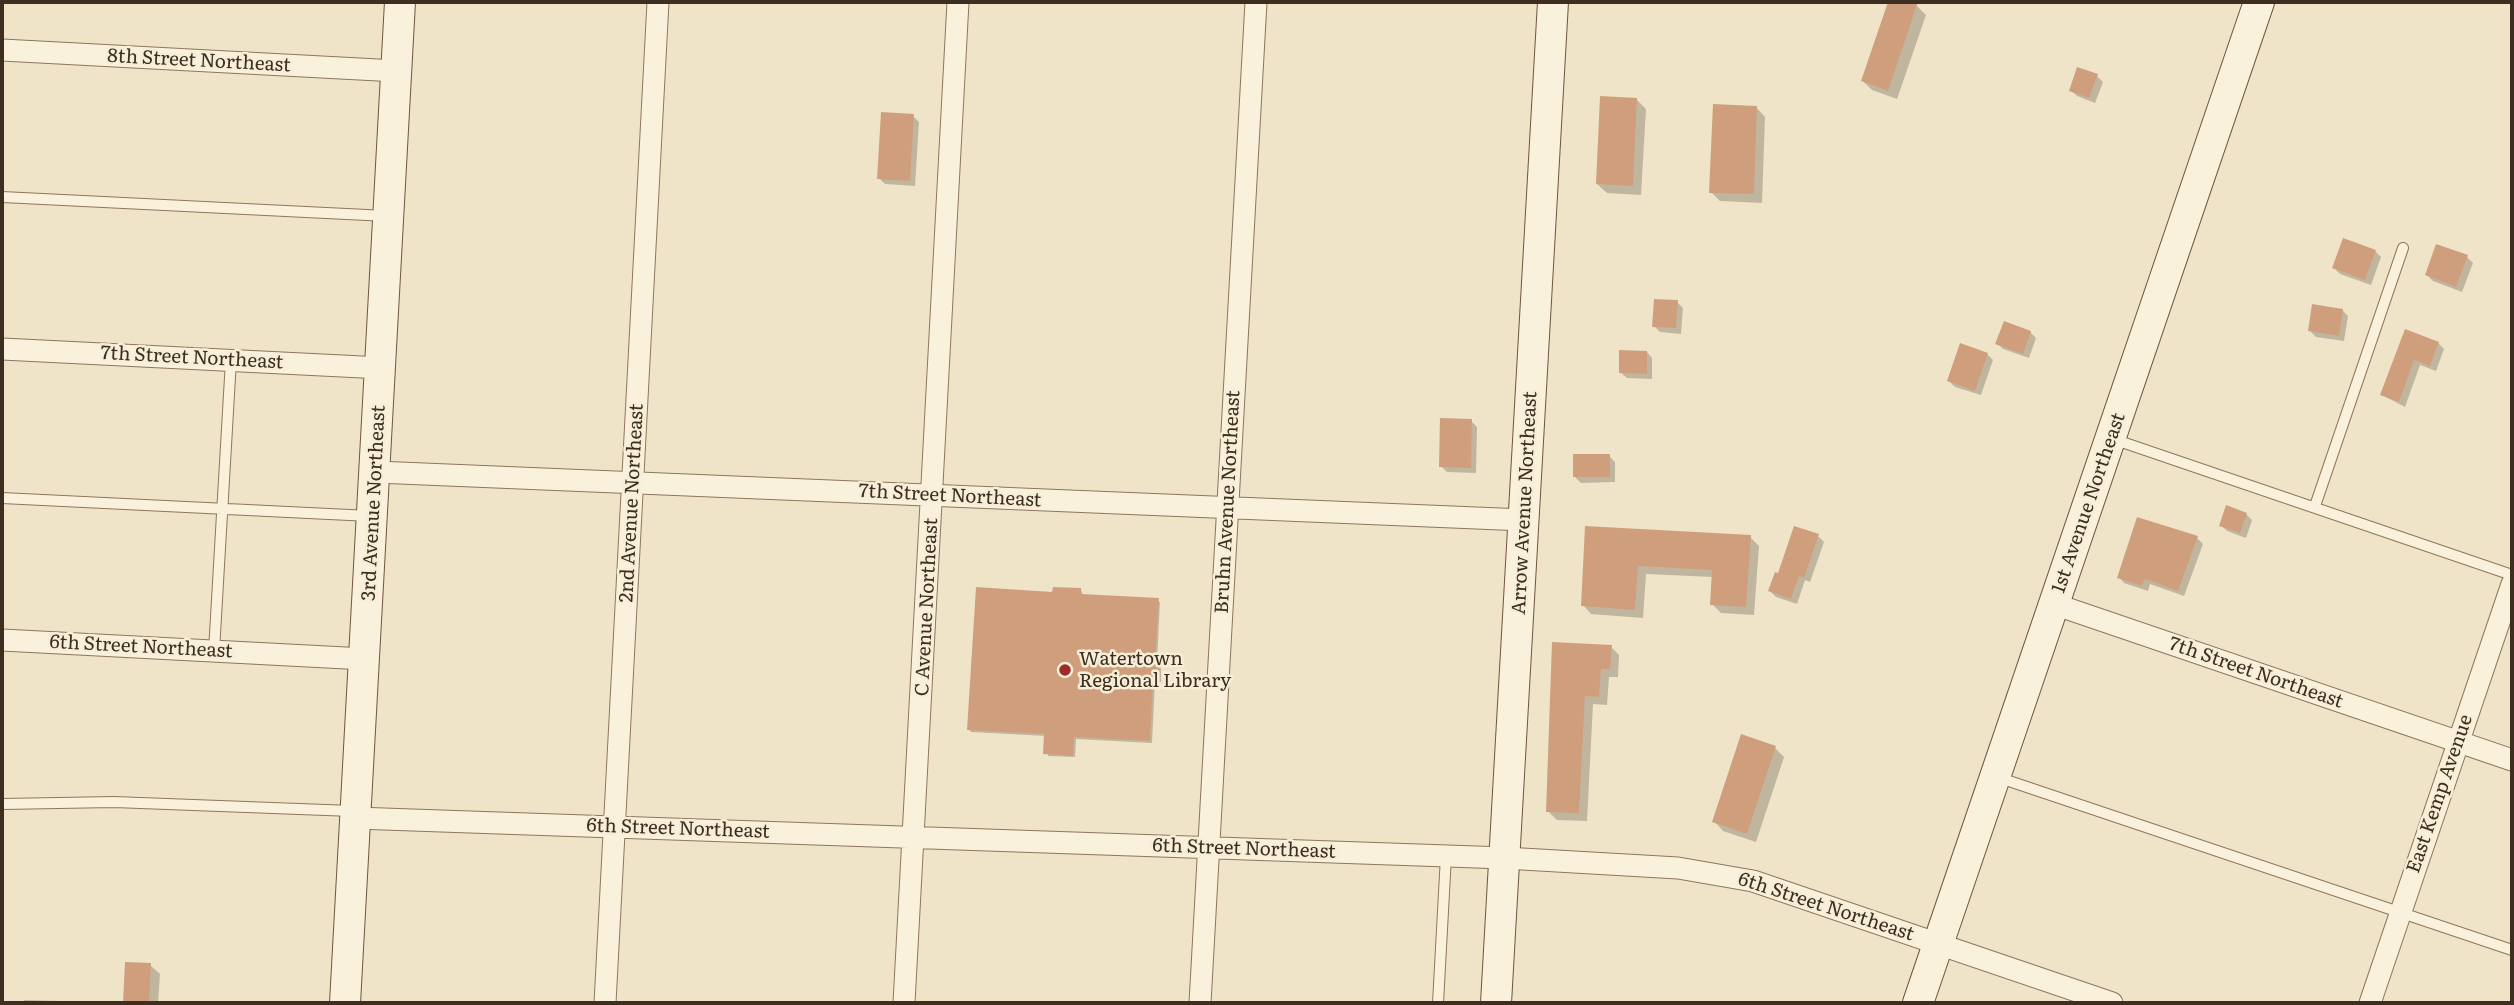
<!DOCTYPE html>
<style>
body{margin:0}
#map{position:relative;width:2514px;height:1005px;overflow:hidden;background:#f0e4c8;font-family:Literata,serif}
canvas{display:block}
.frame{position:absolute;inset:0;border:4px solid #3d2e20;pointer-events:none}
</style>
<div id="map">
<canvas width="2514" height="1005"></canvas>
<div class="frame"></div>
</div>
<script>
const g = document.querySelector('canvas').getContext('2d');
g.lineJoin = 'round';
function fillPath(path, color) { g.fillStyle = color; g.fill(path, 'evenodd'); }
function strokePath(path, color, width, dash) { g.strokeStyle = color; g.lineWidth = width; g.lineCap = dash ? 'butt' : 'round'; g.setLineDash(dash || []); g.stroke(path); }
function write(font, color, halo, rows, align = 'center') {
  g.font = font + ' Literata,serif'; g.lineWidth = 5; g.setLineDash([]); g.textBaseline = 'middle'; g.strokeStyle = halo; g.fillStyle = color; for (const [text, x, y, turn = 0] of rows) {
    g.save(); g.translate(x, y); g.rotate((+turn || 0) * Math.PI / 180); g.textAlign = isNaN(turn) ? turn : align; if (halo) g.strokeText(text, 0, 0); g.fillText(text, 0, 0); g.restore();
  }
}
const shadow = new Path2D(`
 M1890,2L1917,6L1926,15L1897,99L1872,90L1863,81Z
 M2078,69L2097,76L2103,82L2095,103L2077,96L2071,90Z
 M1636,99L1646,109L1641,195L1607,193L1597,184Z
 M1756,107L1765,117L1762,203L1720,201L1711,192Z
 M913,116L919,122L915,186L885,184L879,178Z
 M2375,251L2381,257L2371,285L2340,274L2334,268Z
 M2467,257L2473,263L2462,292L2433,281L2427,275Z
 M1677,302L1683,308L1681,334L1660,332L1654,326Z
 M2342,310L2348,316L2344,341L2316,337L2310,331Z
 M2030,332L2036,338L2029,358L2003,349L1997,343Z
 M2406,332L2438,343L2444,349L2436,371L2420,365L2405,407L2382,395Z
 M1647,352L1652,358V379L1627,378L1621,373Z
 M1987,354L1993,360L1981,395L1955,387L1949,381Z
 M1471,421L1477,427L1476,473L1447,472L1441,466Z
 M1609,456L1615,462V482L1581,483L1575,477Z
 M2246,514L2252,520L2246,538L2227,531L2221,525Z
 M2138,520L2197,538L2203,544L2184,596L2150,584L2148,591L2124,583L2119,577Z
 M1587,528L1750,537L1759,546L1754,615L1721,613L1712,604L1713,577L1646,574L1643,618L1591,614L1583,605Z
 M1818,536L1824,542L1810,582L1805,580L1797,604L1776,597L1770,591L1780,576Z
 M1081,590L1083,595L1160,602L1157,662L1161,665V682H1155L1152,743L1076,739L1075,757L1048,756L1046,736L971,732L969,729L1054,594Z
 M1554,643L1611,647L1619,655L1618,677H1609L1607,705L1593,704L1587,821L1557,820L1548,811Z
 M1775,748L1784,757L1756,842L1723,831L1714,821Z
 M127,963L150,965L160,974L158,1003H125Z
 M24,1000L64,1001L66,1003H24Z`);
const building = new Path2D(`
 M1888,2H1918L1888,91L1861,81Z
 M2077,67L2098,74L2089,98L2069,91Z
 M1600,96L1637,98L1633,186L1596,184Z
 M1713,104L1757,106L1754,194L1709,193Z
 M881,112L914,114L910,181L877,179Z
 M2343,238L2376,250L2365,280L2332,268Z
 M2436,244L2468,255L2456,287L2425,275Z
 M1654,299L1678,300L1676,328L1652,327Z
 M2312,304L2343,309L2339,336L2308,331Z
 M2004,321L2031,331L2023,354L1995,344Z
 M2405,329L2439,342L2430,366L2414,360L2399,402L2380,395Z
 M1960,343L1988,353L1975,391L1947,381Z
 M1619,350L1647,351V374L1619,373Z
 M1440,418L1472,419L1471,468L1439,467Z
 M1573,454H1610V477H1573Z
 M2226,505L2247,513L2240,533L2219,526Z
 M2137,517L2198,536L2178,591L2145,579L2142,586L2117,578Z
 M1585,526L1751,535L1746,607L1710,605L1712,570L1638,566L1635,610L1581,606Z
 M1794,526L1819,534L1804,578L1799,576L1791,599L1768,591L1775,572L1778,573Z
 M976,587L1052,592L1053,587L1081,588V594L1159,598L1155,660H1160L1159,680H1153L1150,741L1074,737L1073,756L1043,754L1044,734L967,730Z
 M1552,642L1612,645L1610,669H1601L1599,697L1585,696L1579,813L1546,812Z
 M1741,734L1776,746L1747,834L1712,822Z
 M125,962L151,963L149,1003H123Z`);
const lane = new Path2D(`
 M2,197L387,216
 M2113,439L2512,575
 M2,498L370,516
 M2315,506L2403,248
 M214,651L231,360
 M1997,777L2512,950
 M2,804L114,802L352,811
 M1438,1003L1446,856`);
const street = new Path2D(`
 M2,50L397,71
 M2,349L382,368
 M376,472L1524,520
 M2054,604L2512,760
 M2,640L365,659
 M355,818L1505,858L1678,868L1753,881L2112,1003
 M605,1003L658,2
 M904,1003L958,2
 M1200,1003L1256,2
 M2370,1003L2512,584`);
const secondary = new Path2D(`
 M345,1003L400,2
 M1496,1003L1553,2
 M1918,1003L2259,2`);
const markers = [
 [1065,670,7,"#9e2a2b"]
];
const streetNames = [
 ["8th Street Northeast",199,61,3],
 ["7th Street Northeast",192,358,3],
 ["7th Street Northeast",950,496,3],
 ["Bruhn Avenue Northeast",1228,502,-87],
 ["3rd Avenue Northeast",374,503,-87],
 ["2nd Avenue Northeast",632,503,-87],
 ["Arrow Avenue Northeast",1525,503,-87],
 ["1st Avenue Northeast",2089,503,-71],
 ["C Avenue Northeast",927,607,-87],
 ["6th Street Northeast",141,647,3],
 ["7th Street Northeast",2256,673,19],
 ["East Kemp Avenue",2440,794,-71],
 ["6th Street Northeast",678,829,2],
 ["6th Street Northeast",1244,849,2],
 ["6th Street Northeast",1826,907,18]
];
const poiNames = [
 ["Watertown",1079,659],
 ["Regional Library",1079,681]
];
fillPath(shadow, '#0003');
fillPath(building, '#cf9f7d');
strokePath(lane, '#8d765c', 12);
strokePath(street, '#8d765c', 23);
strokePath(secondary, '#6f573f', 32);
strokePath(lane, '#faf1dc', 10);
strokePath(street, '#faf1dc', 21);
strokePath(secondary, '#faf1dc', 30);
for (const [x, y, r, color] of markers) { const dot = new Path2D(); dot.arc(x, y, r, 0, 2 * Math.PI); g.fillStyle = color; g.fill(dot); strokePath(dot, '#f7eed8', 2.5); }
write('19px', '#3d2e20', '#f7eed8', streetNames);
write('19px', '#3d2e20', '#f7eed8', poiNames, 'left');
</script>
